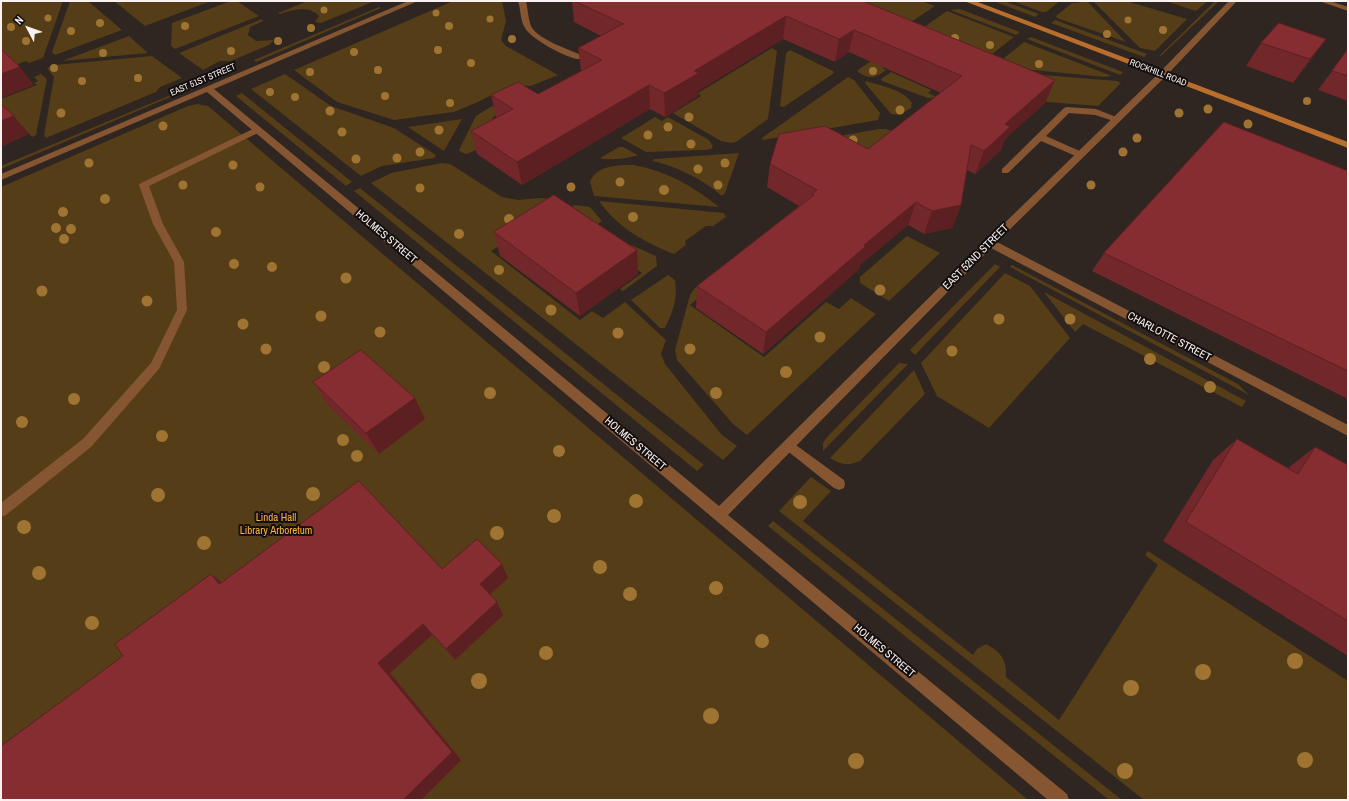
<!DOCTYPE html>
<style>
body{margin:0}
#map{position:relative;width:1349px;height:801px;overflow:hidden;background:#2f2521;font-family:"Archivo Narrow",sans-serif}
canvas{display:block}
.frame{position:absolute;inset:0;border:2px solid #f9f2f0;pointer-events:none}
.north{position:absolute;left:8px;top:8px;width:40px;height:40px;-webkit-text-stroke:3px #140f0e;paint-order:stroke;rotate:311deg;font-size:11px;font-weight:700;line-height:16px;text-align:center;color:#f9f2f0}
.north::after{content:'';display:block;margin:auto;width:14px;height:18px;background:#f9f2f0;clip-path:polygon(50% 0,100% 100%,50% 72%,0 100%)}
</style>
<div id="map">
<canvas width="1349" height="801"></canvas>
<div class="frame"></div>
<div class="north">N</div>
</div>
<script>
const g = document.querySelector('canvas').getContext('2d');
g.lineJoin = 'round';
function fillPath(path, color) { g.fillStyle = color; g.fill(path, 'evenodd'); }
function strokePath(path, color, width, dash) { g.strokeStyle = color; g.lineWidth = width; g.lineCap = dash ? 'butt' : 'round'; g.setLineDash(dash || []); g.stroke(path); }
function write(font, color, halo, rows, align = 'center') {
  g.font = font + ' "Archivo Narrow",sans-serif'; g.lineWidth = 4; g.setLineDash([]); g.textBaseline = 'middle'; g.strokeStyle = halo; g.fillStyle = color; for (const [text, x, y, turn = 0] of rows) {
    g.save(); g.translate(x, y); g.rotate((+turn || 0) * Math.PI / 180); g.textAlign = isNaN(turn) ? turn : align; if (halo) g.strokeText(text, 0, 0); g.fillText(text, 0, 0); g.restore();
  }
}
const green = new Path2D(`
 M1,1H63L43,58L29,63L26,61L16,65L1,50Z
 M70,1H88L122,30L55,55L52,52Z
 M114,1H211L145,26Z
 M231,1H237L259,16L175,49L171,46L172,23Z
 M308,1H375L321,23L315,22L319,16C309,5 292,10 280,14L278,13Z
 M453,1H502L506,21L501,40L506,46L558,75L531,86L517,85L507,87L478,102L454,112L394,120L337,102L294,70Z
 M867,1H921L935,6L902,28L888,21Z
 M993,1H1004L1039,14L1035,17Z
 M1012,1H1060L1046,12H1042Z
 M1081,1H1087L1126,42L1057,18L1056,16L1072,3H1078Z
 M1093,1H1126L1187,19L1155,51L1140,48Z
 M1165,1H1208L1196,11Z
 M1215,1H1219L1161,56L1160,55Z
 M379,7L381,8L256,62L254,60Z
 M959,9L965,11L1020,32L1016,35L950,10Z
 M947,11L1014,37L982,62L914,34Z
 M262,19L263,21L250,27L248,35L256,41L274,40L269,45L231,61H220L203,70L179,53Z
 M1055,20L1147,54L1144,57L1051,23Z
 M129,36L148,53L62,61Z
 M1031,37L1123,72L1120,75L1027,39Z
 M1024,42L1112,76L1104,77L994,66Z
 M772,48L777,51L768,119L736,142L731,143L721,141L673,113L701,96L698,93Z
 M790,50L833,71L834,73L784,107L780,106L786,53Z
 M152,56L182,78L160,87L156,92L46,138L44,135L54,77L47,68L54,65Z
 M874,59L887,65L882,68L886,70C876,78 869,80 858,72V70Z
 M995,71L1117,81L1121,83L1098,106L1047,102L987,77Z
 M891,72L931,90L928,93L937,97L928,98L882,81L881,79Z
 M41,74L47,79L36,135L32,137L1,104V99L37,85L34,83L38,81L34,77Z
 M285,74L331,106L394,128L436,155L434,158L382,166L361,176L251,89Z
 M848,77L854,80L880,113L878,120L763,140L762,138Z
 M866,81C881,86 903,89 912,103L911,108L900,115L891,114L865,83Z
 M242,93L352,182L346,186L236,96Z
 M173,94L175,95L1,169V166Z
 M198,104L208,106L1028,800H1V187L188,106Z
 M492,106L501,112L492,118L511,130L472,152L466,154L461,152L459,150L476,116Z
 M655,117L662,121L668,117L709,140L713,146L711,149L705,150L646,152L621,138Z
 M462,119L444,151L408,127Z
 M879,129H887L904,138L876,158L834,137Z
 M619,147H623L638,155C632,158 605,161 600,158Z
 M739,153L725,193L722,196C702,179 678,167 653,161L654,159Z
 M442,163L450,164L502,197L518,200L538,198L559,199L570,210L574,205L590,207L602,221L586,233L554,212L491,251L580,320L592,311L603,318L625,302L666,340L661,354L665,364L722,435L737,446L723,460L371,183L391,173Z
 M634,165C667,171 693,186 719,207L594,196L590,182C596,165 618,165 634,165Z
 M360,188L704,465L697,471L354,191Z
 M599,201L724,213L726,217L713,226H706L685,241L686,245L674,254C644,242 618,228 599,201Z
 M907,236L940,253L889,301L860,283V277Z
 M631,245L656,256L657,266L623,291L620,289L642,273L608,248H626Z
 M995,264L1000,267L915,355L910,350Z
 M1012,265L1238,384L1249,395L1010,267Z
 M714,273L722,278L690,305L764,357L826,302L839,309L851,298L876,314L747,435L733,424L677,360L675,350L690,295L695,288Z
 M1005,273L1030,286L1070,338L989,428L937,396L921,363Z
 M668,275L675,280C678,298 673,312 665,328H660L631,300Z
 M1044,292L1246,401L1242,407L1238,405L1083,324L1075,332Z
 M899,363L908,364L823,451V443L828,436Z
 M914,370L925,394L860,461C848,466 842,465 830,458Z
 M811,477L831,491L803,521L973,655L977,649L986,644C1001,652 1007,660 1006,677L1059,720L1158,565L1145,555L1148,551L1348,681V800H1144L779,511Z
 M773,521L1122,800H1109L768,526Z`);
const lane = new Path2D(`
 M518,1H526C528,9 528,18 531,26C537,39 568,49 581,55V59C570,61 530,38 525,28C520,20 521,10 518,1Z
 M1319,1H1330L1348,7V11Z
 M1067,107L1096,109L1121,119L1117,122L1095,115L1069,113L1046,136L1084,153V157H1078L1041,141L1008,173H1002V169L1064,108Z
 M257,127L261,130L260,132L149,186L163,224L184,262L187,310L159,369L91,447L6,515L1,517V503L83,439L151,363L177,310L174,262L153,224L139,185L141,183Z
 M789,440L844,480L845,484L844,488L839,490L834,488L785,449L783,445L785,441Z`);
const street = new Path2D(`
 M408,1H418L214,89L719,506L986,241L1159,73L1229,1H1237L1165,77L997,242L1348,425V436L991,248L728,515L1067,794L1069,800H1048L207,92L1,180V174Z`);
const secondary = new Path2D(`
 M964,1H975L1348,142V148Z`);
const trees = [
 [324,10,3.5],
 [436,13,3.5],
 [48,18,3.5],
 [490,19,3.5],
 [1128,20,3.5],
 [100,23,4],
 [185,26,4],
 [449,26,4],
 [11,27,4],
 [311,28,4],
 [1163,30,4],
 [71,31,4],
 [1107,34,4],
 [955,38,4],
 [512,39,4],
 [26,41,4],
 [278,41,4],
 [990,45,4],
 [438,50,4],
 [231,51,4],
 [354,52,4],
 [103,53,4],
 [471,63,4],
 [1039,64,4],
 [54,68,4],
 [378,70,4],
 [873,71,4],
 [310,72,4],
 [138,78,4],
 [82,81,4],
 [270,92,4],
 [385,96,4],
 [295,97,4],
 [1307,101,4],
 [450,103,4],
 [1208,109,4.5],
 [900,110,4.5],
 [330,111,4.5],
 [61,113,4.5],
 [1179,113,4.5],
 [689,117,4.5],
 [1248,124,4.5],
 [163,126,4.5],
 [668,127,4.5],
 [439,130,4.5],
 [342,132,4.5],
 [648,135,4.5],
 [1137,138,4.5],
 [853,140,4.5],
 [691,144,4.5],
 [420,152,4.5],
 [1123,152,4.5],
 [397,158,4.5],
 [356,159,4.5],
 [89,163,4.5],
 [725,163,4.5],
 [233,165,4.5],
 [698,169,4.5],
 [620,182,4.5],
 [183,185,4.5],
 [718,185,4.5],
 [1091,185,4.5],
 [260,187,4.5],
 [571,187,4.5],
 [420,188,4.5],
 [664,190,5],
 [105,199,5],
 [63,212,5],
 [633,217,5],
 [509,219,5],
 [56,228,5],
 [71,229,5],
 [216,232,5],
 [459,234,5],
 [64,239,5],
 [234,264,5],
 [272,267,5],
 [499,270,5],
 [346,278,5.5],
 [880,290,5.5],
 [42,291,5.5],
 [147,301,5.5],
 [551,310,5.5],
 [321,316,5.5],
 [999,319,5.5],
 [1070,319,5.5],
 [243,324,5.5],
 [380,332,5.5],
 [618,333,5.5],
 [820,337,5.5],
 [266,349,5.5],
 [690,349,5.5],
 [952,351,5.5],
 [1150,359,6],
 [324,367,6],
 [786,372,6],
 [1210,387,6],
 [490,393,6],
 [716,393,6],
 [74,399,6],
 [22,422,6],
 [162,436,6],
 [343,440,6],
 [559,451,6],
 [357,456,6],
 [313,494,7],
 [158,495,7],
 [636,501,7],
 [800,502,7],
 [554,516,7],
 [24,527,7],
 [497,533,7],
 [204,543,7],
 [600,567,7],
 [39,573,7],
 [716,588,7],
 [630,594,7],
 [92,623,7],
 [762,641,7],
 [546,653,7],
 [1295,661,8],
 [1203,672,8],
 [479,681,8],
 [1131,688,8],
 [711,716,8],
 [1305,760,8],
 [856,761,8],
 [1125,771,8]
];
const wall = new Path2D(`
 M572,1H863L1045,103L1005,139L1001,150L975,174L967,170L961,205L952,228L924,234L908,225L860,265L859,269L763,354L696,308L697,286L799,206L767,187L770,164L868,149L941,93L849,52L835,62L783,39L698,91V96L665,117L650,109L522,185L477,154L471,131L496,118L491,95L538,94L581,71V70L578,48L601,36L574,22Z
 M1326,39L1309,62L1293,83L1246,66L1261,43Z
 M1348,49V101L1318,90Z
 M1348,171V399L1092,271L1104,253Z
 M494,232L638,274L580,316L500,256Z
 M313,382L425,419L379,454L327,404Z
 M1237,439L1288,468L1315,447L1348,465V656L1163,541L1213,460Z
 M442,569L508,578L490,595L503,615L455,660L432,635L390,673L461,760L421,800H1L222,582Z`);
const shadedWall = new Path2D(`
 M786,16L783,39L698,91V96L665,117L664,93L694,71Z
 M854,30L849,52L835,62L839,39Z
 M1326,39L1309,62L1293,83L1310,59Z
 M20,67L34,85L1,98V74Z
 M1055,80L1045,103L1005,139L1001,150L975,174L984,151L1005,124Z
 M649,85L650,109L522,185L517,162Z
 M14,116L29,134L1,147V121Z
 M916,202L908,225L860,265L859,269L763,354L766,332L864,245Z
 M961,205L952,228L924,234L932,211Z
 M637,250L638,274L580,316L576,293Z
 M415,398L425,419L379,454L366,433Z
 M502,564L508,578L487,597L480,584Z
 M211,574L228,587L219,584Z
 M497,602L503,615L455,660L446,649Z
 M423,624L432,635L390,673L461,760L421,800H403L378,663Z`);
const building = new Path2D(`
 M575,1H863L1055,80L1005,124L1010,127L984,151L971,145L961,205L932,211L916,202L864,245L866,246L766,332L697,286L814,195L812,194L817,190L770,164L779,134L825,126L868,149L962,76L854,30L839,39L786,16L694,71L699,73L664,93L649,85L517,162L471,131L513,109L491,95L518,82L538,94L602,60L578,48L623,24Z
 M1279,23L1326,39L1310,59L1261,43Z
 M1,49L20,67L1,74Z
 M1348,49V76L1332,71Z
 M1,104L14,116L1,121Z
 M1224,122L1348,171V371L1104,253Z
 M554,195L637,250L576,293L494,232Z
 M361,350L415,398L366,433L313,382Z
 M1237,439L1298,474L1315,447L1348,465V621L1186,522Z
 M359,481L442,569L477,539L502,564L480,584L497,602L446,649L423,624L378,663L452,752L403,800H1V746L123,656L115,644L211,574L219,584Z`);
const farStreetnames = [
 ["ROCKHILL ROAD",1158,73,21],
 ["EAST 51ST STREET",203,80,-23]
];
const streetNames = [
 ["HOLMES STREET",386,237,40],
 ["EAST 52ND STREET",976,257,-45],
 ["CHARLOTTE STREET",1169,337,28],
 ["HOLMES STREET",635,444,40],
 ["HOLMES STREET",884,651,40]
];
const parkNames = [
 ["Linda Hall",276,518],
 ["Library Arboretum",276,531]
];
fillPath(green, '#543d17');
fillPath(lane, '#855631');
fillPath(street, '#855631');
fillPath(secondary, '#b96e2d');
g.fillStyle = '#9f7432';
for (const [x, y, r] of trees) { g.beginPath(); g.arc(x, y, r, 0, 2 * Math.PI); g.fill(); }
fillPath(wall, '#72272a');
fillPath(shadedWall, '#5d2022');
fillPath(building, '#852d31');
strokePath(building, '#5d2022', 1);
write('9px', '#f9f2f0', '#140f0e', farStreetnames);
write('11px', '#f9f2f0', '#140f0e', streetNames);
write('11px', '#fab53f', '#140f0e', parkNames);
</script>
